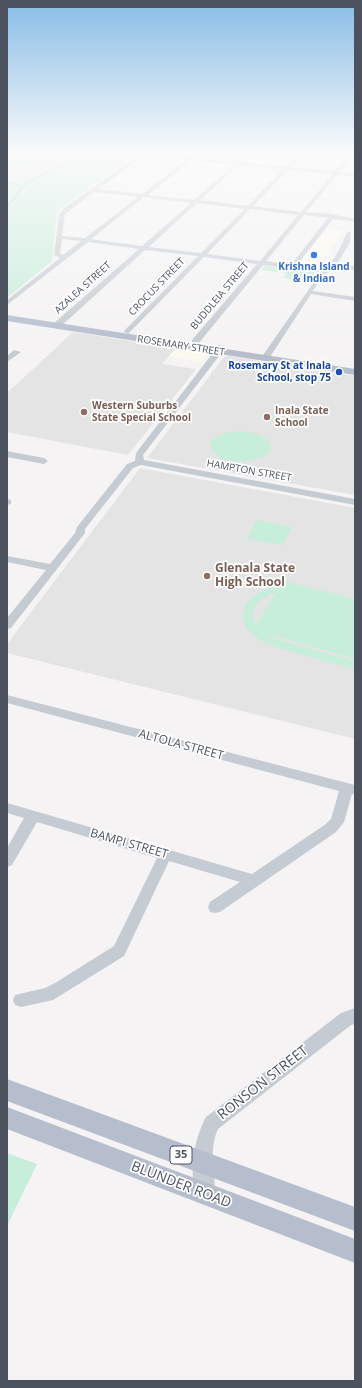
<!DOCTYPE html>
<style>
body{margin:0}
#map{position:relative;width:362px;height:1388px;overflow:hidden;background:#f5f3f3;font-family:"Open Sans",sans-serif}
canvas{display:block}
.frame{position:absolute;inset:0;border:8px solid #4c535f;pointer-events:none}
</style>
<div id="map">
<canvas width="362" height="1388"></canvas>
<div class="frame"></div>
</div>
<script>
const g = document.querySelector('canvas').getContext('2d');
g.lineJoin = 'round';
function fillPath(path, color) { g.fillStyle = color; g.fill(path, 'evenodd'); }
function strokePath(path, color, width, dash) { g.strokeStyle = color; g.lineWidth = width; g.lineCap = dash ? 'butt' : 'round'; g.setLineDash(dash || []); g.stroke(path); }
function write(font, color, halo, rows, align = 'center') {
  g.font = font + ' "Open Sans",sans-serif'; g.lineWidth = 3.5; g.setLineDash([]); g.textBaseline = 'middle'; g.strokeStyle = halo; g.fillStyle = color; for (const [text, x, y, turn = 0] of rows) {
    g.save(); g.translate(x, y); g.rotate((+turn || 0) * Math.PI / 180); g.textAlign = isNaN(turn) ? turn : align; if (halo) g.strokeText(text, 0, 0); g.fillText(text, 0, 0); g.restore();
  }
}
const commercial = new Path2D(`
 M325,228L343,230L317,268L297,266Z
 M176,348L207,353L202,362L168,356Z`);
const education = new Path2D(`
 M7,153H84L76,160L15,183L7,182Z
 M73,332L176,348L162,364L196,369L128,455L7,432V393Z
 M229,356L355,376V495L147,458L224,357Z
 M140,468L355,508V739L7,653V644Z`);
const green = new Path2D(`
 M7,153H52L45,167H7Z
 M84,153H138L59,210L57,213L52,261L7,298V182L15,183L76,160Z
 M264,266L315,272L309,282L283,278L286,273L261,270Z
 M240,431C251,432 268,434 271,447L269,453C256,464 214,467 210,445C214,433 229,432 240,431Z
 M257,520L292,527L283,545L247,539Z
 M284,581L355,599V659L265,633L282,641L355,661V669C340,665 325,661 310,657C289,651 232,640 245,607C251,593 268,588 281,585ZM276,593L256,625C247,609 261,596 276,593Z
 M7,1153L37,1164L7,1226Z`);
const stream = new Path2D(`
 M7,182L23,186
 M7,206C15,200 18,191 25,185C45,170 72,163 95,153`);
const minor = new Path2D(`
 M141,153L189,157L194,153H199L194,158L237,162L248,153H252L242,162L286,167L300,153H304L291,167L335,171L351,153H355L340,172L355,173V177L337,175L306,212L332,214L355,219L352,221L333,219L297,265L325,269C336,258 341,246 347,232H351L350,242L337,264L355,266V270L333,267L320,280L313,291L355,297V301L311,294L268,360H262L261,358L321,272L263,265L198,344H192V340L257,264L204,257L128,334L124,332L125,330L198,256L145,250L59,328H53V324L139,249L88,242L7,305V300L60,258L54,255L59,214L63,209ZM144,156L186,160L142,194L98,189ZM191,160L234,165L194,200L148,195ZM239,165L283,169L248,206L200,200ZM288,170L333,174L301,212L253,206ZM94,192L138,197L85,238L62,236L65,214ZM144,197L191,203L142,246L91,239ZM197,203L245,209L201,253L149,247ZM250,209L298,215L260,261L207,254ZM304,215L328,218L291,265L266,261ZM62,239L81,241L63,255L60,254Z
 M219,345L226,347L143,455L144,460L355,499V505L141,465L133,468L85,529V533L11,628L7,629V618L46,570L7,562V556L50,564L75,533L77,527L127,464L135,461L136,453Z
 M14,350L21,352L7,362V356Z
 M7,451L44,458L48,461L44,464L7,457Z
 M7,499L11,500V504L7,505Z
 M7,695L355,785V795L352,794L344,822L336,832L220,912L215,913L210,912L208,907L210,902L240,882L169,861L124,956L53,1000L21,1007L15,1005L13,1000L15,995L45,988L55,983L114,946L157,858L37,822L12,865L7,867V848L24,818L7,813V803L252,874L326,824L331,819L339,791L7,703Z
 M355,1008V1024L351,1025L218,1129C206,1155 220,1181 212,1201L205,1203L198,1201C188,1175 193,1141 206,1117L341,1013Z`);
const major = new Path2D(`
 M7,315L355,369V375L7,321Z
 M7,1079L355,1207V1231L7,1101Z
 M7,1107L355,1239V1263L7,1129Z`);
const markers = [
 [314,255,4,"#3f7fe0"],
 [339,372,4,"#1a4fb4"],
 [84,412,4,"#8d6e63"],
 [267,417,4,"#8d6e63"],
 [207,576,4,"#8d6e63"]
];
const farShopnames = [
 ["Krishna Island",314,267],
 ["& Indian",314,279]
];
const farStreetnames = [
 ["CROCUS STREET",157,287,-46],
 ["AZALEA STREET",83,288,-42],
 ["BUDDLEIA STREET",220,296,-50],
 ["ROSEMARY STREET",181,346,9],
 ["HAMPTON STREET",249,471,10]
];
const farTransitnames = [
 ["Rosemary St at Inala",331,366],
 ["School, stop 75",331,378]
];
const farEducationnames = [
 ["Western Suburbs",92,406],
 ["State Special School",92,418],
 ["Inala State",275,411],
 ["School",275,423]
];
const shields = [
 [181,1155,22]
];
const shieldNames = [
 ["35",181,1155]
];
const educationNames = [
 ["Glenala State",215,569],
 ["High School",215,583]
];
const streetNames = [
 ["ALTOLA STREET",181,745,15],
 ["BAMPI STREET",129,844,16]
];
const nearStreetnames = [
 ["RONSON STREET",263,1083,-38],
 ["BLUNDER ROAD",181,1185,21]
];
fillPath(commercial, '#fcfaf0');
fillPath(education, '#e5e4e4');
fillPath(green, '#c7eddb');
strokePath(stream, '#98c9e5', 1.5);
fillPath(minor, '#c5cbd2');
fillPath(major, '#b6bece');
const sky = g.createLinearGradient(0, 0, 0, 347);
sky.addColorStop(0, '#88bce7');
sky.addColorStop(0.44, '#fafafa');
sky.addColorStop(1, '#fafafa00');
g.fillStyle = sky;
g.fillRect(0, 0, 362, 347);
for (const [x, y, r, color] of markers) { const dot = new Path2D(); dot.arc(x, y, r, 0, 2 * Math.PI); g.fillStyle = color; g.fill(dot); strokePath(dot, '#fff', 1.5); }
write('bold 10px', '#366cbe', '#fff', farShopnames);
write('10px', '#4c535f', '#fff', farStreetnames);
write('bold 10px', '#164399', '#fff', farTransitnames, 'right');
write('bold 10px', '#785e54', '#fff', farEducationnames, 'left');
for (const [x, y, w] of shields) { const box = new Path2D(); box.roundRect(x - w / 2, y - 9, w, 18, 3); g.fillStyle = '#fff'; g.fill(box); strokePath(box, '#4c535f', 1); }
write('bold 11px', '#4c535f', null, shieldNames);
write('bold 12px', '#785e54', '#fff', educationNames, 'left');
write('12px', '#4c535f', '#fff', streetNames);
write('14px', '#4c535f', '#fff', nearStreetnames);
</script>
